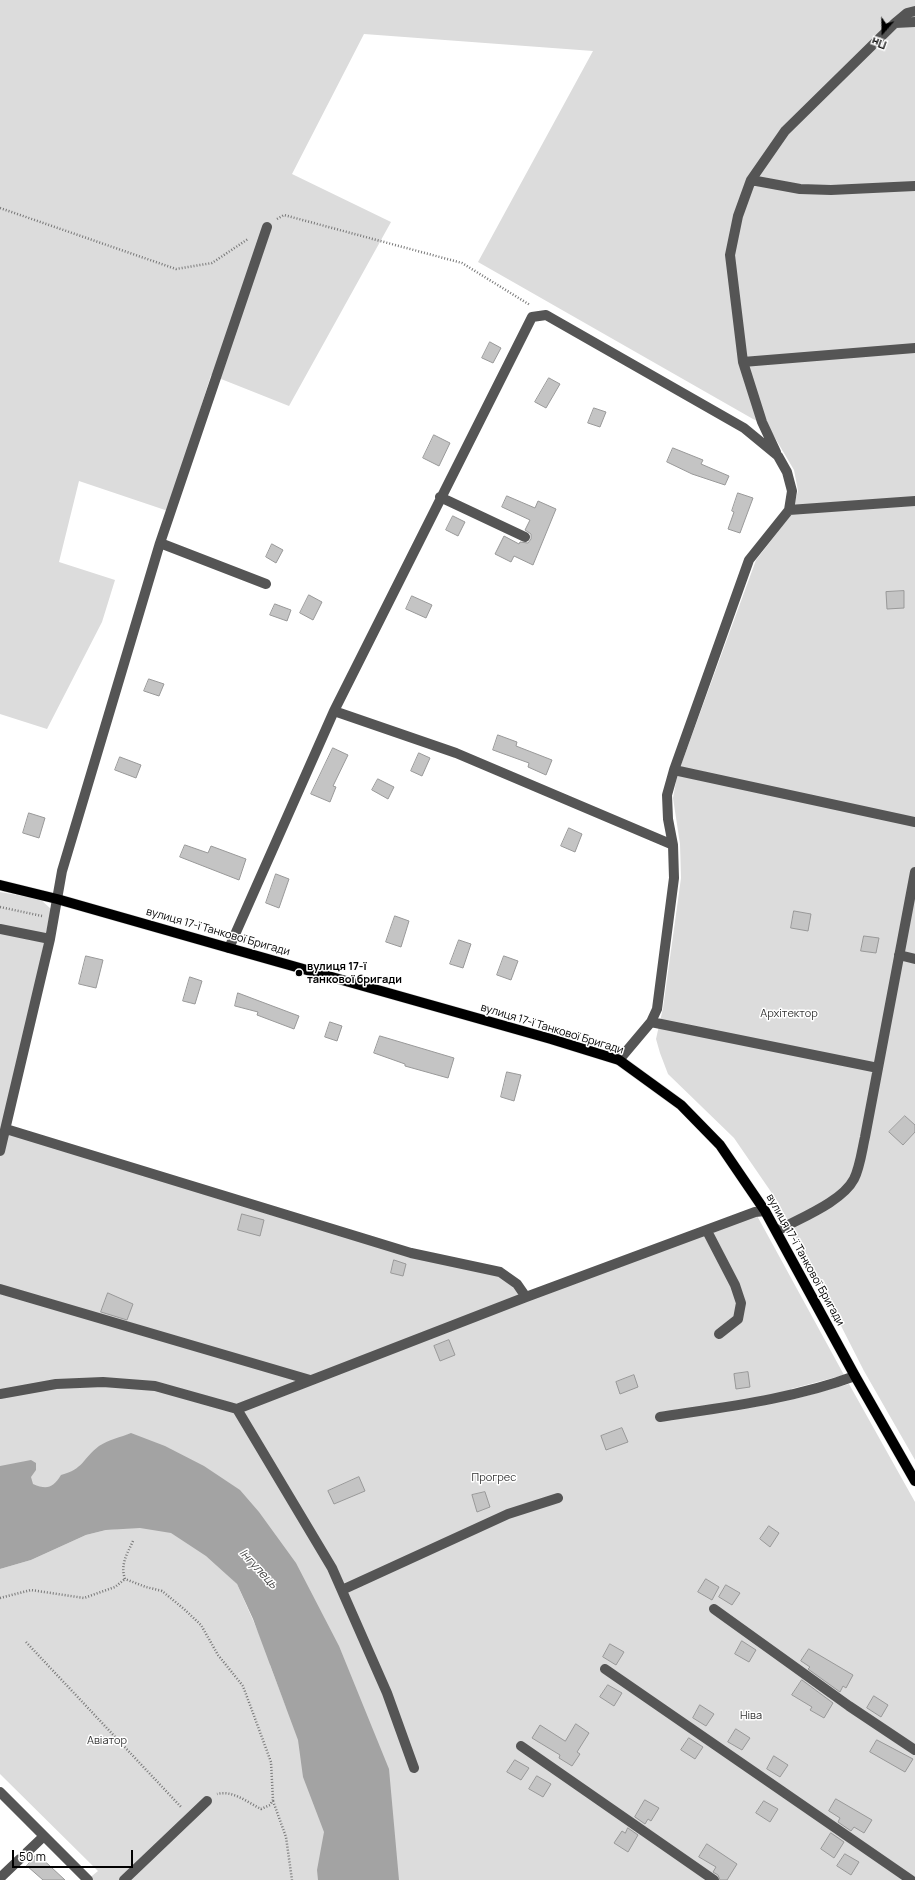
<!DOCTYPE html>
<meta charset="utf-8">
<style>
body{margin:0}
#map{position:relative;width:915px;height:1880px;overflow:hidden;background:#fff;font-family:Manrope,sans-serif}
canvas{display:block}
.north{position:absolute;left:863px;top:12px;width:40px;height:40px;-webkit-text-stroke:3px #fff;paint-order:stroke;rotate:200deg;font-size:11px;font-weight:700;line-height:16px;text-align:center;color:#000}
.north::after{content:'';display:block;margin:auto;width:14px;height:18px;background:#000;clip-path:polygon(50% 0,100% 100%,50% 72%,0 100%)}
.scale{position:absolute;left:12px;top:1850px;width:121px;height:18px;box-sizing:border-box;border:2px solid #000;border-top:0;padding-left:5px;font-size:12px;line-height:14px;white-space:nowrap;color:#000;-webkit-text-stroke:3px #fff;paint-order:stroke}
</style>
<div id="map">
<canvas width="915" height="1880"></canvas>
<div class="north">Пн</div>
<div class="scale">50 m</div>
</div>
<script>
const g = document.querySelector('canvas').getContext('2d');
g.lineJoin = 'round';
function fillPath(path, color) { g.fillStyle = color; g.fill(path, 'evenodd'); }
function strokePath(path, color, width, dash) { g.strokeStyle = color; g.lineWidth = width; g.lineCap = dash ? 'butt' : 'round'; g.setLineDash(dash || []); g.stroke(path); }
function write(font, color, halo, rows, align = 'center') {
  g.font = font + ' Manrope,sans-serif'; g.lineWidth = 3; g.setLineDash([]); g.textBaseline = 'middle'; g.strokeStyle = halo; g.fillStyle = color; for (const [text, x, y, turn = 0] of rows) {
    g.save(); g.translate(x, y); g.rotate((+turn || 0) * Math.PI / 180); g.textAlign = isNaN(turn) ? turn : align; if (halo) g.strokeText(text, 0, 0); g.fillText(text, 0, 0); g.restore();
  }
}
const green = new Path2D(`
 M0,0H915V1460L864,1371L778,1202L734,1138L668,1074L660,1053L656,1039L663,1008L681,878L680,844L673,798L677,776L756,560L791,515L798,491L794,470L768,426L753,419L478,262L593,51L364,34L292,174L391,222L289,406L211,375L168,511L79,481L59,562L115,580L102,622L47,729L0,714Z
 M0,892L40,899L51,909L6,1129L411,1253L500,1272L526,1296L755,1212L844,1375L791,1389L795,1399L849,1384L915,1502V1880H394L277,1554L0,1479Z
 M176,1524L237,1584L271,1661L270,1665L286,1707L293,1711L328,1825L325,1880H87L98,1871L0,1774V1569L31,1560L86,1535L106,1530Z`);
const water = new Path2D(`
 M131,1433L165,1446L204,1466L240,1490L259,1512L296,1563L339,1646L389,1769L399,1880H318L317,1870L324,1832L303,1777L298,1740L253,1619L237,1584L206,1556L171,1533L140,1528L106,1530L86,1535L31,1560L0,1569V1466L31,1460L36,1463V1470L31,1477L33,1484C47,1490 53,1488 61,1475C84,1469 82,1459 99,1446C108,1440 121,1437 131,1433Z`);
const building = new Path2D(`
 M490,342L501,348L493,363L482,358Z
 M549,378L560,384L546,408L535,402Z
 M594,408L606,412L600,427L588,423Z
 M434,435L450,443L439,466L423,458Z
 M673,448L703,460L701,464L729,476L725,485L692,474L667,462Z
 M738,493L753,498L740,533L728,529L734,512L732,511Z
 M507,496L535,508L538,501L556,509L533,565L514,556L511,562L495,554L504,536L519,544L520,542L528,543L531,539V534L525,530L530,520L502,507Z
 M453,516L465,522L458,536L446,530Z
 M272,544L283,550L276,563L266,557Z
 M904,591V608L887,609L886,592Z
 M309,595L322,602L313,620L300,613Z
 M412,596L432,605L426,618L406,609Z
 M275,604L291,610L287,621L270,615Z
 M149,679L164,684L159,696L144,691Z
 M498,735L517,742L516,746L552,760L546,775L528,767L529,763L493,750Z
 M333,748L348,755L333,786L336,787L330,802L311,794Z
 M419,753L430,758L422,776L411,771Z
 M120,757L141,765L136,778L115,770Z
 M378,779L394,787L388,799L372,790Z
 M29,813L45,818L39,838L23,833Z
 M569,828L582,834L575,852L561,846Z
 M185,845L208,853L211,846L246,859L239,880L180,857Z
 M276,874L289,879L279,908L266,903Z
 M794,911L811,914L808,931L791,928Z
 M395,916L409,921L401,947L386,942Z
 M864,936L879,938L876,953L861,951Z
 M459,940L471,944L463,968L450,964Z
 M86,956L103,960L96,988L79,984Z
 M504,956L518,961L511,980L497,975Z
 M190,977L202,981L195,1004L183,1001Z
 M238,993L299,1016L294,1029L257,1015L258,1012L235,1006Z
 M330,1022L342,1026L337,1041L325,1037Z
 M380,1036L454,1058L448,1078L405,1066V1064L374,1053Z
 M507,1072L521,1075L514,1101L501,1097Z
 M905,1116L915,1125V1132L903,1145L889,1132Z
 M242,1214L264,1220L260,1236L238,1230Z
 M394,1260L406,1264L403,1276L391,1273Z
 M108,1293L133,1304L127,1320L101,1312Z
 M449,1340L455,1355L440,1361L434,1346Z
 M748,1372L750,1387L736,1389L734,1374Z
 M634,1375L638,1387L620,1394L616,1382Z
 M622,1428L628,1442L606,1450L601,1436Z
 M359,1477L365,1491L334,1504L328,1491Z
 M485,1492L490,1507L477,1512L472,1495Z
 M769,1526L779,1533L770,1547L760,1539Z
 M706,1579L719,1587L712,1600L698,1592Z
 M726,1585L740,1593L732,1605L719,1597Z
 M742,1641L756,1650L749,1662L735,1654Z
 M610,1644L624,1652L616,1665L603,1657Z
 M809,1649L853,1675L846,1688L843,1686L840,1692L808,1669L810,1667L801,1661Z
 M802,1680L833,1703L824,1718L810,1710L812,1707L792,1695Z
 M608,1685L622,1693L614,1706L600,1697Z
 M874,1696L888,1705L881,1717L867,1708Z
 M700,1705L714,1714L706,1726L693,1718Z
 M576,1724L589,1733L577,1752L580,1754L572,1766L559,1758L560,1755L532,1738L540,1725L565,1741Z
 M736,1729L750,1738L742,1750L728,1742Z
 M689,1738L703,1747L695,1759L681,1750Z
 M877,1740L913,1759L905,1772L870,1752Z
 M774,1756L788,1765L780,1777L767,1769Z
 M515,1760L529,1768L521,1780L507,1772Z
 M537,1776L551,1784L543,1797L529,1789Z
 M836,1799L872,1820L864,1833L854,1827L851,1831L838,1822L840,1818L829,1811Z
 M645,1800L659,1808L651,1821L648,1819L645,1824L635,1817Z
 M764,1801L778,1809L770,1822L756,1813Z
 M628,1828L638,1835L628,1852L614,1843L622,1831L625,1833Z
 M831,1833L844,1842L834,1858L821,1849Z
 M707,1844L737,1864L727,1880H720L718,1875L713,1872L716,1867L699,1857Z
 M37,1854L65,1880H43L27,1866Z
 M845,1854L859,1862L851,1875L837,1866Z`);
const path = new Path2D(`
 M0,208L176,269L212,263L248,239
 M277,219L284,215L462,263L530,305
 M0,907L42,916
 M133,1541C127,1554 120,1565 125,1579L146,1587L162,1591L184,1609L201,1625L218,1655L243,1686L271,1762L273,1800L270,1805L261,1809C247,1802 233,1790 217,1794
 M0,1598L31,1590L84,1598L115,1587L125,1579
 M26,1642L182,1808
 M273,1801L286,1837L292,1880`);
const minor = new Path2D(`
 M895,23L915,22
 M751,180L800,189L831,190L915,186
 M743,362L915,348
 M776,452L762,422L743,362L730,255L738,216L751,180L785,131L895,23L907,13L915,11
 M440,497L525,537
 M789,510L915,501
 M160,543L266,584
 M334,711L456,753L673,845
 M674,770L915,822
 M0,929L50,939
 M229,948L334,711L532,317L546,315L744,428L778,456L787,472L792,491L789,510L749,560L674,770L667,795L668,819L673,845L674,878L657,1009L651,1022L619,1060
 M899,955L915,959
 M651,1022L878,1068
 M6,1129L411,1253L500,1272L517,1284L526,1297
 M0,1151L50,939L62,871L160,543L267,227
 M707,1231L735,1285L741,1303L738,1319L719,1334
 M777,1231C800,1218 842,1202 854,1179C860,1167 862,1150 865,1137L915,872
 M0,1289L310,1380
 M0,1394L56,1384L103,1382L155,1386L237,1409L526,1297L755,1212L765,1211
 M237,1409L332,1568L387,1693L414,1768
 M660,1417C725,1407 793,1399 855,1376
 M342,1590L508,1514L558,1498
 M714,1609L849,1706L915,1750
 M605,1669L911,1880
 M521,1746L714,1880
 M0,1792L44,1836
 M0,1878L44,1836L88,1880
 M124,1880L207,1801`);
const major = new Path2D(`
 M0,885L57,899L229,948L551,1039L619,1060L681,1105L720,1145L765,1211L855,1376L915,1481`);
const markers = [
 [299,973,4,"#000"]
];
const streetNames = [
 ["вулиця 17-ї Танкової Бригади",218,932,16],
 ["вулиця 17-ї Танкової Бригади",552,1029,17],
 ["вулиця 17-ї Танкової Бригади",805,1260,61]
];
const poiNames = [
 ["вулиця 17-ї",307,967],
 ["танкової бригади",307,980]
];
const parkNames = [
 ["Архітектор",789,1014],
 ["Прогрес",494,1478],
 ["Ніва",751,1716],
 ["Авіатор",107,1741]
];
const waterNames = [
 ["Інгулець",258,1569,47]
];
fillPath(green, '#dcdcdc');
fillPath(water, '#a3a3a3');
fillPath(building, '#c4c4c4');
strokePath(building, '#999', 1);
strokePath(major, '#dbdbdb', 11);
strokePath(path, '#777', 2.5, [1, 2]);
strokePath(minor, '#555', 10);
strokePath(major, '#000', 10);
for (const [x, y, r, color] of markers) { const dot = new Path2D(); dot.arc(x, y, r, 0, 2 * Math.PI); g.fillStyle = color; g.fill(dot); strokePath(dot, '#fff', 1.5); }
write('11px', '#000', '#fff', streetNames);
write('bold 11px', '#000', '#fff', poiNames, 'left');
write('11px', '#333', '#fff', parkNames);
write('italic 12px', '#444', '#fff', waterNames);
</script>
